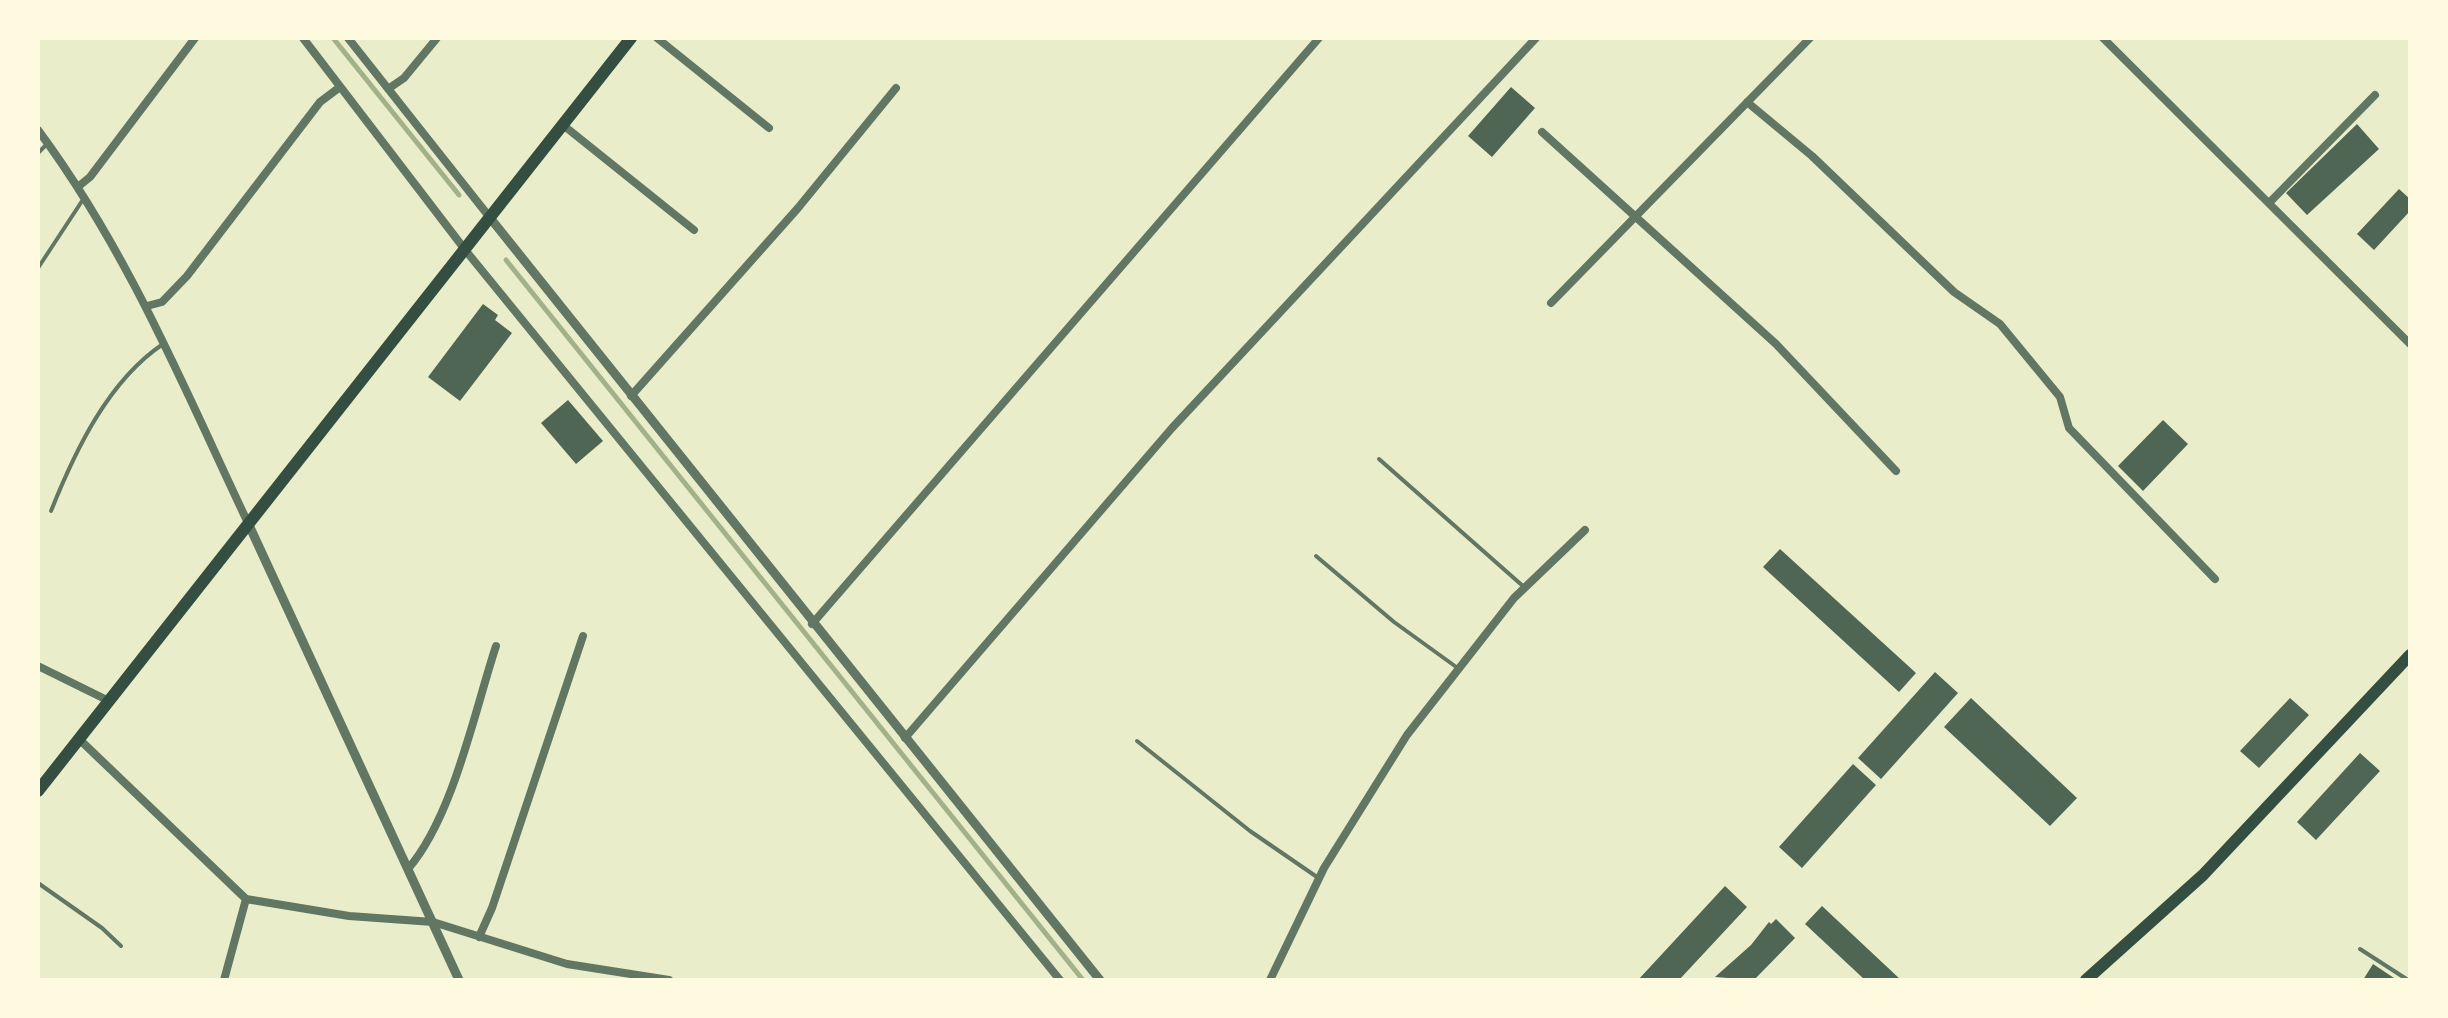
<!DOCTYPE html>
<style>
body{margin:0}
#map{position:relative;width:2448px;height:1018px;overflow:hidden;background:#e9edc9;font-family:Roboto,sans-serif}
canvas{display:block}
.frame{position:absolute;inset:0;border:40px solid #fefae0;pointer-events:none}
</style>
<div id="map">
<canvas width="2448" height="1018"></canvas>
<div class="frame"></div>
</div>
<script>
const g = document.querySelector('canvas').getContext('2d');
g.lineJoin = 'round';
function strokePath(path, color, width, dash) { g.strokeStyle = color; g.lineWidth = width; g.lineCap = dash ? 'butt' : 'round'; g.setLineDash(dash || []); g.stroke(path); }
function fillPath(path, color) { g.fillStyle = color; g.fill(path, 'evenodd'); }
const stream = new Path2D(`
 M333,38L459,195
 M506,260L1083,980`);
const building = new Path2D(`
 M1511,87L1535,108L1492,157L1468,136Z
 M2357,124L2379,149L2307,215L2286,193Z
 M2399,189L2410,199V211L2374,250L2357,234Z
 M483,304L498,315L495,320L512,333L460,401L428,377Z
 M568,400L603,441L576,464L541,423Z
 M2163,420L2188,444L2143,491L2118,466Z
 M1780,549L1916,673L1899,692L1763,567Z
 M1935,672L1958,693L1881,779L1858,758Z
 M1971,698L2077,798L2050,826L1944,727Z
 M2290,698L2309,715L2259,768L2240,751Z
 M2360,753L2380,771L2316,840L2297,822Z
 M1853,764L1876,785L1802,868L1779,847Z
 M1725,886L1747,907L1679,980H1638Z
 M1822,906L1901,980H1865L1805,924Z
 M1776,919L1795,938L1754,980L1715,977L1751,945L1769,922L1771,924Z
 M2373,964L2397,980H2363Z`);
const service = new Path2D(`
 M38,153L46,145
 M38,268L84,198
 M1379,459L1524,587
 M51,511C75,451 108,381 163,344
 M1316,556L1394,622L1459,669
 M1137,741L1250,831L1317,877
 M38,883L102,928L121,946
 M2360,949L2408,980`);
const minor = new Path2D(`
 M303,38L466,251L1060,980
 M348,38L491,219
 M657,38L769,128
 M2103,38L2410,344
 M388,89L404,78L437,38
 M1747,102L1812,156L1954,292L2000,324L2060,397L2069,428L2215,579
 M563,125L694,230
 M38,130C128,251 184,388 248,523
 M1542,132L1776,344L1896,471
 M79,186L90,177L195,38
 M2269,203L2375,95
 M1551,303L1810,38
 M147,306L162,302L187,276L320,102L340,87
 M631,396L798,208L896,88
 M812,624L1319,38
 M38,666L109,701
 M905,738L1172,428L1536,38
 M79,739L246,899L349,916L433,922L567,964L669,980
 M408,869C453,817 474,713 496,646
 M479,937L492,908L583,636
 M224,980L246,899
 M1270,980L1324,868L1407,735L1514,598L1585,530`);
const tertiary = new Path2D(`
 M491,219L1100,980
 M248,523L459,980`);
const primary = new Path2D(`
 M38,791L631,38
 M2086,980L2203,875L2410,655`);
strokePath(stream, '#a3b18a', 5);
fillPath(building, '#4f6655');
strokePath(service, '#617663', 4);
strokePath(minor, '#617663', 8);
strokePath(tertiary, '#617663', 9);
strokePath(primary, '#344e41', 12);
</script>
